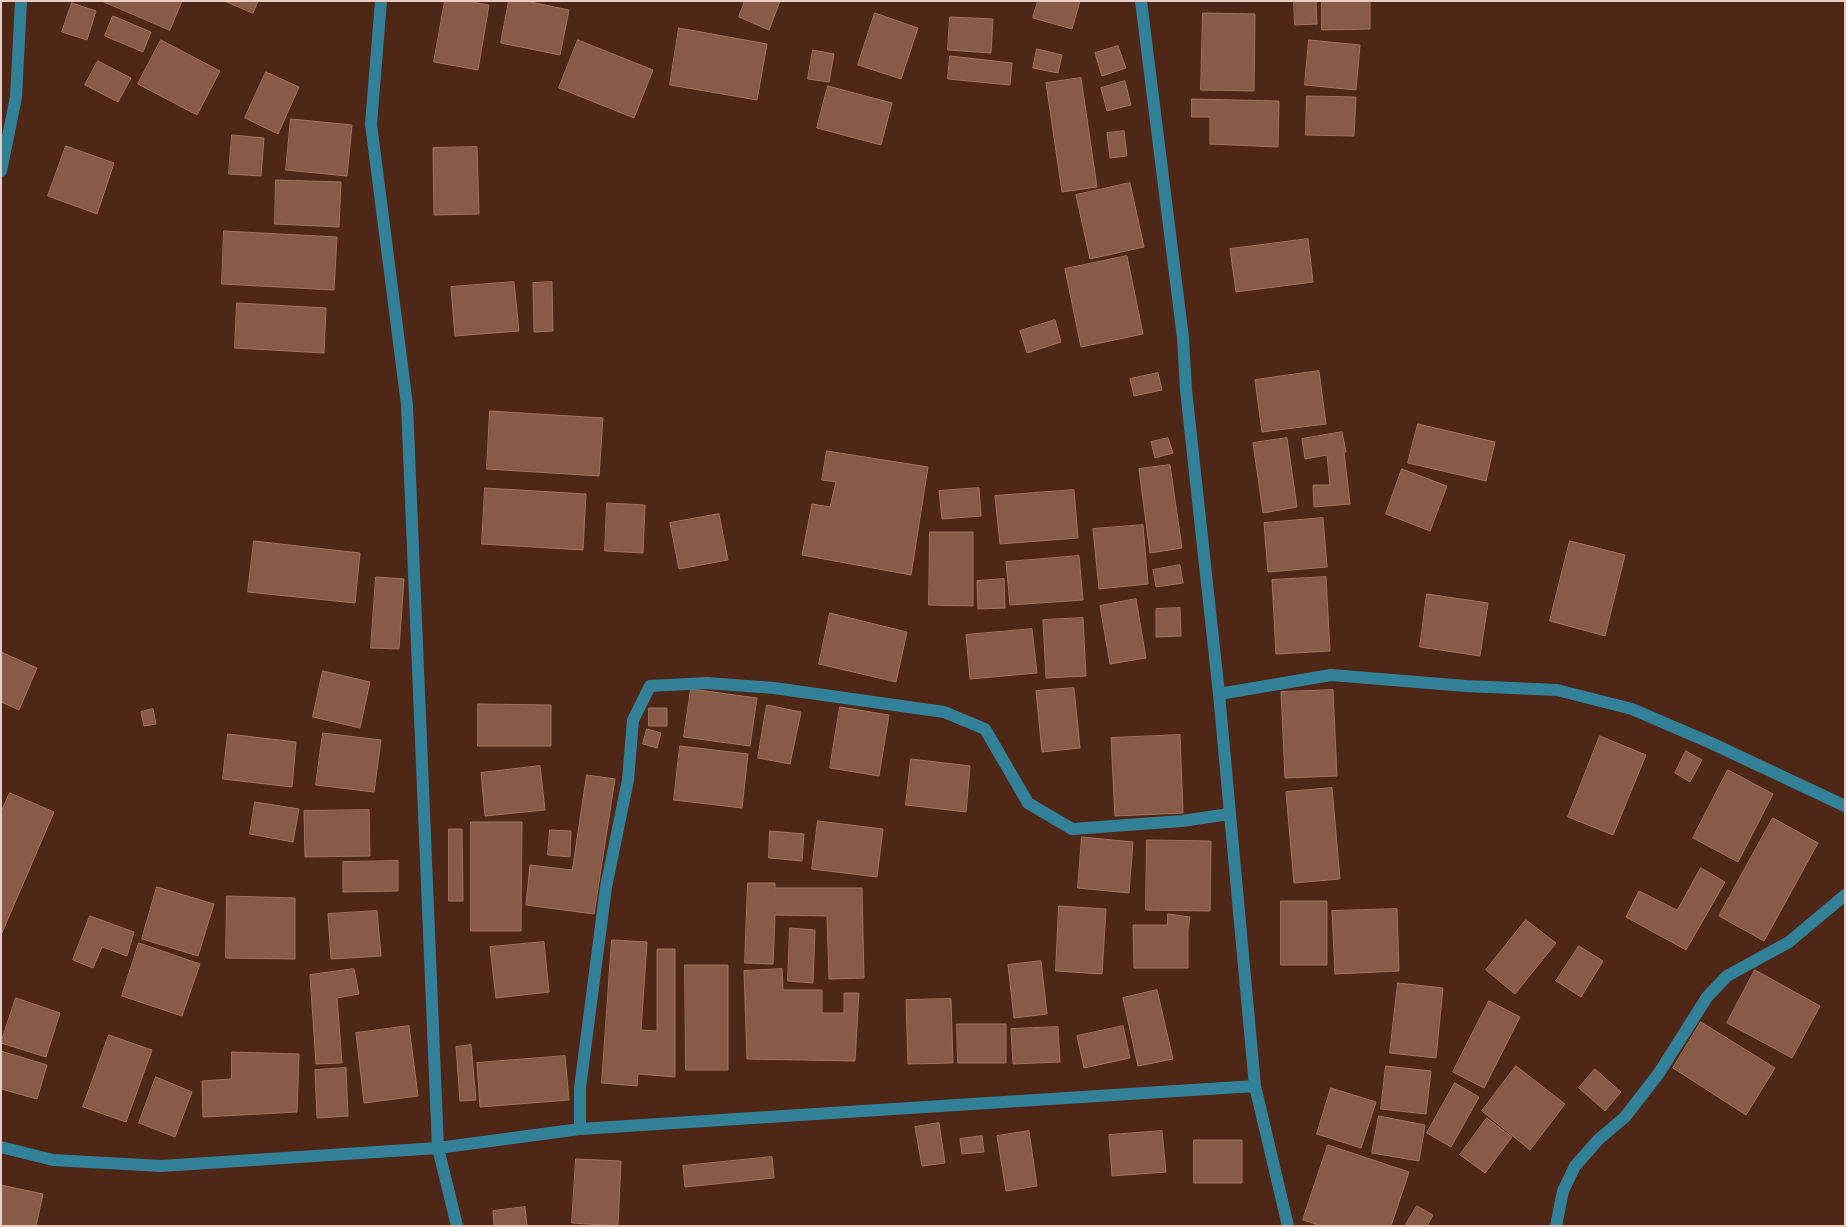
<!DOCTYPE html>
<style>
body{margin:0}
#map{position:relative;width:1846px;height:1227px;overflow:hidden;background:#4e2716;font-family:"Noto Sans",sans-serif}
canvas{display:block}
.frame{position:absolute;inset:0;border:2px solid #e7cdc3;pointer-events:none}
</style>
<div id="map">
<canvas width="1846" height="1227"></canvas>
<div class="frame"></div>
</div>
<script>
const g = document.querySelector('canvas').getContext('2d');
g.lineJoin = 'round';
function fillPath(path, color) { g.fillStyle = color; g.fill(path, 'evenodd'); }
function strokePath(path, color, width, dash) { g.strokeStyle = color; g.lineWidth = width; g.lineCap = dash ? 'butt' : 'round'; g.setLineDash(dash || []); g.stroke(path); }
const building = new Path2D(`
 M102,1H182L170,30Z
 M225,1H258L253,13Z
 M445,1H467L489,5L478,70L434,62Z
 M509,1H526L569,10L560,55L501,43Z
 M745,1H780L769,30L739,17Z
 M1038,1H1080L1072,29L1033,18Z
 M1294,1H1316L1317,24L1295,25Z
 M1322,1H1370V29L1322,30Z
 M72,3L96,11L87,40L62,32Z
 M875,13L918,28L901,79L858,65Z
 M1203,13L1255,14L1254,91L1201,90Z
 M113,16L151,32L143,52L105,36Z
 M950,17L993,19L991,53L948,50Z
 M679,28L767,44L757,100L670,85Z
 M161,40L220,71L197,115L138,84Z
 M578,40L653,70L634,118L559,88Z
 M1309,40L1360,45L1356,90L1305,85Z
 M1118,46L1126,68L1102,76L1095,53Z
 M1037,49L1062,55L1058,73L1033,68Z
 M813,50L834,54L829,82L808,79Z
 M950,56L1012,63L1010,85L948,79Z
 M98,61L131,78L118,102L85,85Z
 M266,72L299,87L278,134L245,118Z
 M1081,78L1097,187L1062,192L1046,83Z
 M1125,81L1131,105L1107,111L1101,88Z
 M828,86L892,103L881,145L817,128Z
 M1307,96L1356,97L1354,136L1306,135Z
 M1192,99L1279,101L1278,147L1210,144V117H1192Z
 M291,119L352,125L347,176L286,170Z
 M1124,131L1127,156L1110,158L1107,133Z
 M232,135L264,138L261,176L229,174Z
 M66,146L114,163L97,214L48,196Z
 M477,147L479,214L434,215L433,148Z
 M276,180L341,182L339,227L275,224Z
 M1130,183L1144,247L1090,259L1076,195Z
 M224,231L337,237L334,290L222,284Z
 M1308,239L1313,282L1236,292L1230,249Z
 M1127,256L1143,334L1081,347L1065,269Z
 M514,282L519,331L455,336L451,287Z
 M552,282L553,331L534,332L533,283Z
 M237,303L326,308L324,353L235,348Z
 M1055,320L1061,342L1027,353L1020,331Z
 M1319,371L1326,424L1262,432L1255,380Z
 M1158,373L1162,390L1134,396L1130,379Z
 M490,411L603,418L599,476L487,469Z
 M1418,424L1495,442L1486,481L1408,463Z
 M1342,432L1346,452H1344L1350,504L1314,507L1313,485H1330L1327,455L1305,459L1302,439Z
 M1168,438L1173,453L1155,458L1151,442Z
 M1287,438L1297,507L1263,513L1253,443Z
 M827,451L928,467L911,575L802,555L812,504L830,507L836,482L822,480Z
 M1170,465L1182,548L1150,553L1139,469Z
 M1402,469L1447,486L1430,531L1386,514Z
 M485,488L586,494L583,550L482,544Z
 M979,488L981,516L942,519L939,491Z
 M1074,490L1078,538L1000,544L995,496Z
 M607,503L645,505L643,553L605,551Z
 M719,514L728,560L679,569L670,523Z
 M1323,518L1327,567L1268,572L1264,523Z
 M1143,525L1148,584L1099,589L1093,529Z
 M930,532H973V606L929,605Z
 M254,541L360,553L355,603L248,592Z
 M1570,541L1625,555L1605,636L1550,621Z
 M1079,556L1083,600L1010,605L1006,562Z
 M1180,565L1183,583L1156,587L1153,570Z
 M376,577L404,579L399,649L371,648Z
 M1326,577L1330,651L1276,654L1272,580Z
 M1004,579L1005,608L978,609L977,581Z
 M1427,594L1488,603L1480,656L1420,647Z
 M1136,599L1146,658L1110,664L1100,606Z
 M1180,608L1181,636L1156,637V609Z
 M830,613L907,632L896,682L819,664Z
 M1083,618L1086,676L1046,678L1043,620Z
 M1032,629L1037,673L970,679L966,635Z
 M1,652L37,668L19,710L1,702Z
 M323,671L370,682L360,728L313,717Z
 M1074,688L1080,748L1042,752L1036,691Z
 M691,689L757,698L750,746L684,737Z
 M1333,690L1337,776L1285,778L1281,692Z
 M478,704L551,705V746H478Z
 M767,705L801,712L790,764L758,758Z
 M840,707L889,715L879,776L830,768Z
 M649,708H667V726H649Z
 M153,709L156,724L144,726L141,712Z
 M647,729L661,733L657,748L643,744Z
 M323,733L381,740L374,792L316,785Z
 M228,734L296,742L292,787L223,779Z
 M1180,735L1183,813L1115,816L1111,738Z
 M1600,736L1646,755L1613,835L1568,817Z
 M680,746L748,754L742,808L674,800Z
 M1686,751L1702,760L1690,782L1675,773Z
 M911,759L970,766L966,812L906,805Z
 M540,766L545,810L485,816L481,773Z
 M1728,770L1773,794L1738,862L1693,838Z
 M587,775L615,779L594,914L526,905L530,865L572,870Z
 M1332,788L1340,879L1294,883L1286,792Z
 M10,793L54,812L1,935V812Z
 M255,802L299,809L293,842L250,834Z
 M369,810L370,856L305,857L304,811Z
 M1773,818L1818,843L1764,941L1719,916Z
 M818,821L883,829L877,877L812,869Z
 M471,822H522L521,931H471Z
 M449,829H462L463,901H449Z
 M550,830L571,831L570,857L548,855Z
 M770,831L804,834L802,861L769,858Z
 M1082,837L1133,842L1129,893L1078,888Z
 M1147,840L1211,841L1210,911L1146,910Z
 M398,861V891L343,892V862Z
 M1701,868L1725,882L1686,950L1626,917L1639,891L1677,910Z
 M748,883H775V888H862L864,978L829,979L827,916L775,915L773,964L745,963Z
 M157,887L214,904L198,956L142,939Z
 M227,896L295,898V959L226,958Z
 M1281,901H1327V965H1281Z
 M1059,906L1106,909L1102,974L1056,971Z
 M1397,909L1399,971L1335,974L1332,911Z
 M377,911L381,956L331,959L328,914Z
 M1168,914L1190,917L1188,930V968H1134L1133,925H1167Z
 M90,916L134,932L127,956L102,947L93,968L73,960Z
 M1526,920L1556,943L1515,994L1486,970Z
 M790,928L815,930L813,983L788,981Z
 M612,940L647,942L641,1030L657,1031V949H675V1077L638,1074L637,1086L602,1083Z
 M544,942L549,992L496,998L490,947Z
 M139,943L200,964L182,1016L122,996Z
 M1579,946L1603,961L1581,997L1556,981Z
 M1041,961L1047,1014L1014,1018L1008,965Z
 M685,965H728V1070H686Z
 M354,969L359,994L337,998L342,1063L316,1064L310,975Z
 M782,969L783,990H822V1013H844V993H859L855,1061L747,1059L744,971Z
 M1755,970L1820,1006L1792,1058L1727,1023Z
 M1398,983L1443,988L1436,1058L1390,1053Z
 M1157,990L1173,1059L1138,1066L1123,998Z
 M16,998L60,1013L46,1057L1,1043Z
 M951,999L953,1063L908,1064L906,1000Z
 M1489,1001L1520,1017L1484,1088L1453,1072Z
 M1701,1022L1775,1068L1746,1115L1673,1068Z
 M957,1024H1006V1063H958Z
 M409,1026L418,1096L364,1103L356,1033Z
 M1123,1026L1130,1058L1084,1068L1077,1036Z
 M1058,1027L1060,1062L1013,1064L1011,1029Z
 M109,1035L152,1050L126,1122L83,1107Z
 M471,1045L476,1100L460,1101L456,1047Z
 M1,1051L47,1065L37,1099L1,1089Z
 M232,1052L299,1054L297,1112L203,1117L202,1081L231,1079Z
 M565,1056L569,1100L480,1107L477,1063Z
 M1386,1066L1431,1071L1426,1114L1381,1109Z
 M1516,1066L1565,1104L1530,1150L1482,1111Z
 M346,1068L348,1116L317,1118L315,1070Z
 M1595,1069L1621,1092L1605,1111L1579,1088Z
 M156,1077L192,1092L175,1137L139,1123Z
 M1455,1083L1479,1097L1451,1147L1427,1133Z
 M1331,1088L1376,1102L1361,1148L1317,1134Z
 M1379,1116L1425,1125L1419,1161L1372,1153Z
 M1487,1118L1512,1137L1485,1173L1460,1155Z
 M939,1123L945,1163L922,1166L915,1127Z
 M1029,1131L1037,1186L1006,1191L997,1136Z
 M1162,1131L1166,1172L1112,1176L1109,1135Z
 M982,1136L984,1152L962,1154L960,1139Z
 M1194,1140H1242V1183H1194Z
 M1328,1145L1409,1172L1391,1226H1322L1303,1220Z
 M772,1157L774,1178L685,1187L683,1166Z
 M576,1159L621,1161L618,1226L572,1223Z
 M1,1185L43,1194L36,1226H1Z
 M1417,1206L1433,1215L1427,1226H1405Z
 M525,1207L527,1226H494L493,1211Z`);
const minor = new Path2D(`
 M381,1L371,124L407,405L438,1148L457,1226
 M1141,1L1183,338L1186,390L1219,694L1255,1086L1288,1226
 M1,171L16,97L21,1
 M1219,694L1331,675L1466,686L1557,690L1632,709L1711,743L1845,806
 M580,1129V1088L606,887L628,780L633,720L650,686L707,683L774,688L944,712L985,729L1028,803L1072,829L1182,821L1229,814
 M1,1147L53,1160L161,1166L438,1148L580,1129L1255,1086
 M1556,1226L1563,1191L1575,1166L1599,1139L1625,1117L1659,1073L1707,997L1727,976L1789,942L1845,895`);
fillPath(building, '#875b48');
strokePath(building, '#a27461', 1);
strokePath(minor, '#338099', 12);
</script>
